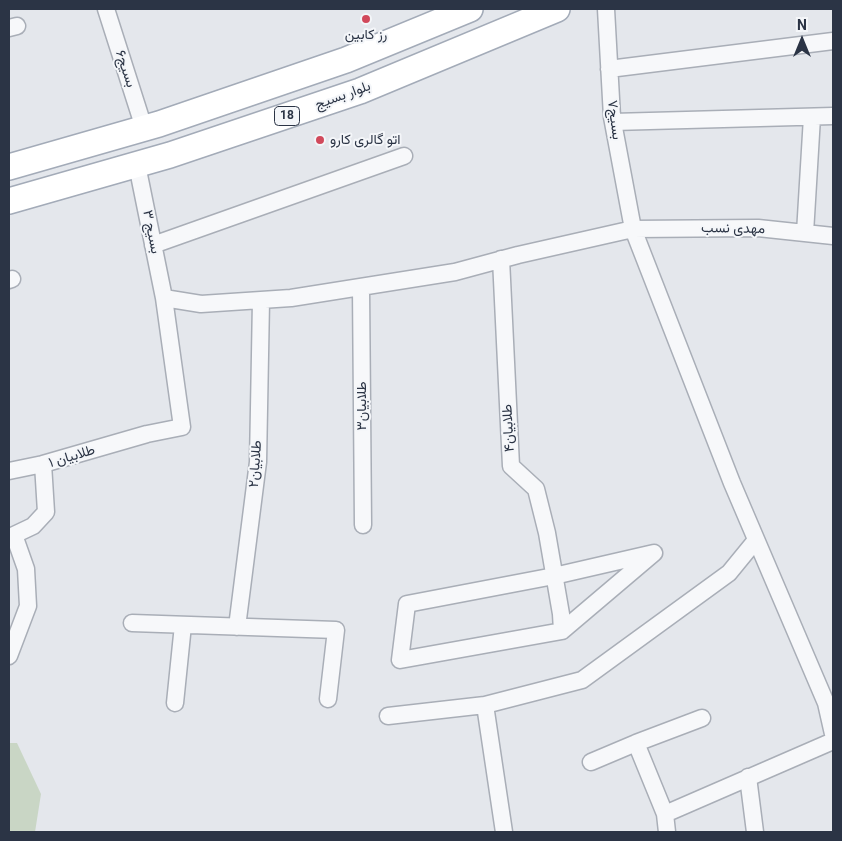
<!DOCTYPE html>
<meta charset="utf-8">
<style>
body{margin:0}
#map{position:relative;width:842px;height:841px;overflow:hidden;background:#e4e7ec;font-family:Roboto,sans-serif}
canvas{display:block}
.frame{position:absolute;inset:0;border:10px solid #2b3445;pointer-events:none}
.north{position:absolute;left:777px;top:15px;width:50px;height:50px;-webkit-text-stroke:4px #f4f6f9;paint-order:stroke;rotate:0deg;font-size:14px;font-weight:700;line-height:20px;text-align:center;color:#2b3445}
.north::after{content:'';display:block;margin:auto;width:18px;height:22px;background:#2b3445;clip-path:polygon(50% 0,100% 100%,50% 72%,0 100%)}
</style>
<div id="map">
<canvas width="842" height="841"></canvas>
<div class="frame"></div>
<div class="north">N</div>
</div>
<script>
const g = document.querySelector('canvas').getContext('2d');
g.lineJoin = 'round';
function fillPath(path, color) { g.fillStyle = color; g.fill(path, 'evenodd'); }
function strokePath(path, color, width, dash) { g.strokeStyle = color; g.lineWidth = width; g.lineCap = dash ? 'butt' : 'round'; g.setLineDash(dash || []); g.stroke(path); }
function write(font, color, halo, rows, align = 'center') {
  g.font = font + ' Roboto,Vazirmatn,sans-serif'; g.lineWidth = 4; g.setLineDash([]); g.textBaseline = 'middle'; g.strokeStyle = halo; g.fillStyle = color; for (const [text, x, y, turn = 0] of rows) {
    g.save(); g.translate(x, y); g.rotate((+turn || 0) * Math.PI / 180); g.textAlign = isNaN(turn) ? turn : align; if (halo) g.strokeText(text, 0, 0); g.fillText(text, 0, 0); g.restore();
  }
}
const green = new Path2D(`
 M9,743H17L41,794L35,832H9Z`);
const street = new Path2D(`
 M106,9L144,128
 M606,9L612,117L633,229L732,483L826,703L833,734
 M9,28L17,26
 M609,69L833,41
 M613,122L833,116
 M805,233L812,117
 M153,245L404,156
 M501,259L511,466L536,489L547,533L561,614L562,631L400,660L407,604L554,576L654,553L562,631
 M9,280L12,279
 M361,288L363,525
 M164,298L201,304L291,298L455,272L518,255L633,229L758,228L833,236
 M9,471L43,464
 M132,623L336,630L328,699
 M237,627L258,462L261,301
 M9,656L28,606L26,569L14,535L33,526L46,512L43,464L147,434L182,427L164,298L137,165
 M175,703L183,625
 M485,705L504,832
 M388,716L485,705L582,680L729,573L756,540
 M591,762L636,743
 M748,777L755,832
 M665,814L636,743L702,718
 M667,832L665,814L833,741`);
const primary = new Path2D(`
 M9,167L159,124L346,60L470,9
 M9,201L170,155L360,91L557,9`);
const markers = [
 [366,19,5,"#d1495b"],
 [320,140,5,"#d1495b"]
];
const shields = [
 [287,116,25]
];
const shieldNames = [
 ["18",287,116]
];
const poiNames = [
 ["رز کابین",366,35],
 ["اتو گالری کارو",330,140,"left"]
];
const streetNames = [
 ["بسیج۶",125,69,72],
 ["بلوار بسیج",343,96,-20],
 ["بسیج۷",614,120,83],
 ["مهدی نسب",733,229,1],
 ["بسیج ۳",151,232,79],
 ["طلابیان۳",362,406,-90],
 ["طلابیان۴",509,428,-93],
 ["طلابیان ۱",72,457,-17],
 ["طلابیان۲",256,464,-86]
];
fillPath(green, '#c9d6c5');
strokePath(street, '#a9aeb7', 19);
strokePath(primary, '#a3abb8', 28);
strokePath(street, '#f7f8fa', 16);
strokePath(primary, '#fff', 25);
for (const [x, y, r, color] of markers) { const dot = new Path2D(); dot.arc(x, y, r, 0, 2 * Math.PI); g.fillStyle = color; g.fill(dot); strokePath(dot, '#f4f6f9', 2); }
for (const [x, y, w] of shields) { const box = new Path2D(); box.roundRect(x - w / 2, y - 9.5, w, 19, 4); g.fillStyle = '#f4f6f9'; g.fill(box); strokePath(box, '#2b3445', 1); }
write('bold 12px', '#2b3445', null, shieldNames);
write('14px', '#2b3445', '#f4f6f9', poiNames);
write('14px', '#2b3445', '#f4f6f9', streetNames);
</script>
